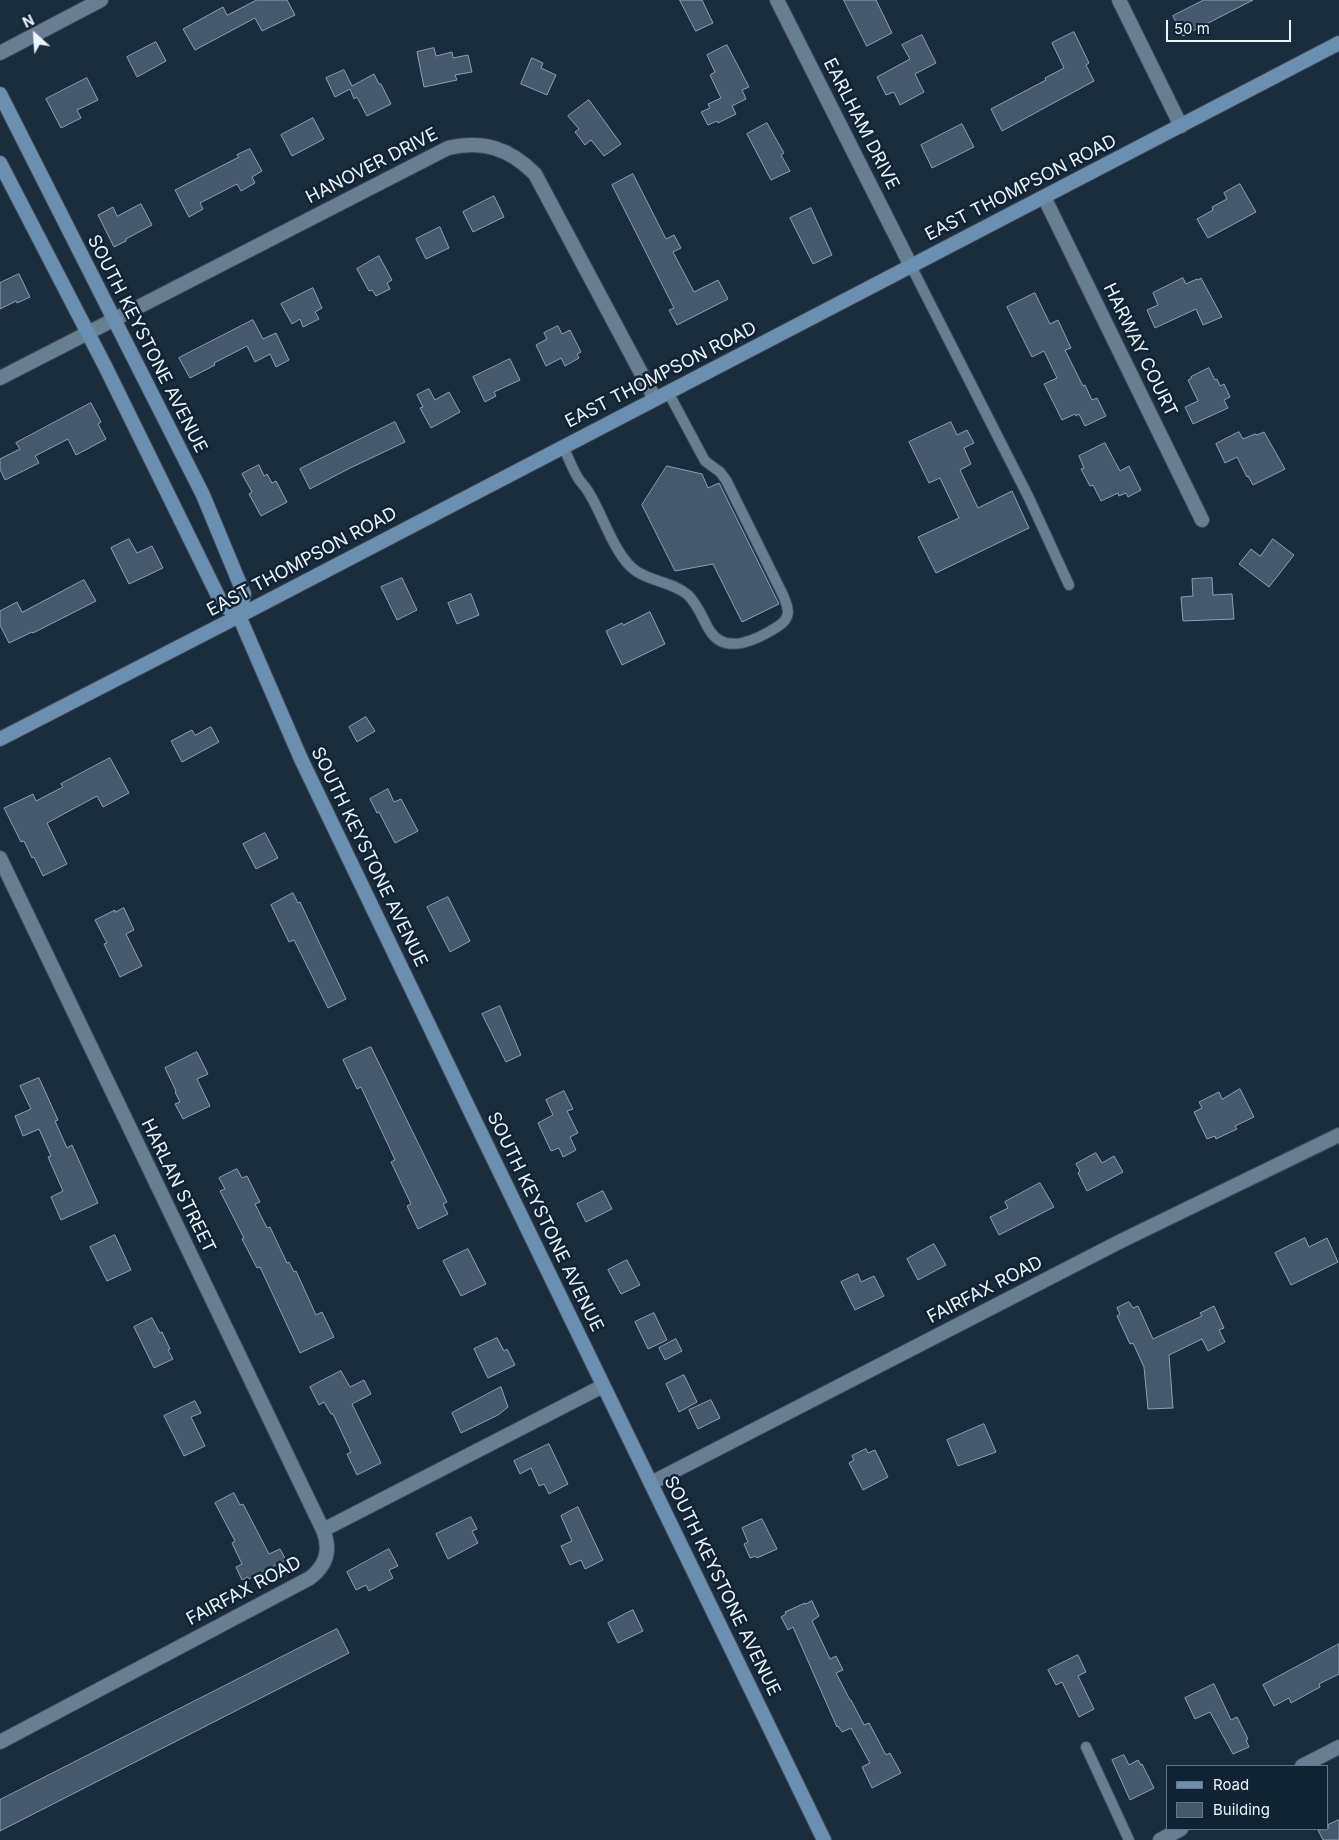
<!DOCTYPE html>
<style>
body{margin:0}
#map{position:relative;width:1339px;height:1840px;overflow:hidden;background:#1a2d3f;font-family:Inter,sans-serif}
canvas{display:block}
.legend{position:absolute;left:1166px;top:1765px;width:162px;height:65px;box-sizing:border-box;background:#102334;border:1px solid #687785;margin:0;padding:6px 9px;list-style:none;font-size:15px;color:#ecf5ff}
.legend li{display:flex;align-items:center;gap:10px;height:25px}
.legend b{width:25px;border:1px solid #687785}
.north{position:absolute;left:10px;top:10px;width:50px;height:50px;-webkit-text-stroke:4px #102334;paint-order:stroke;rotate:334deg;font-size:14px;font-weight:700;line-height:20px;text-align:center;color:#ecf5ff}
.north::after{content:'';display:block;margin:auto;width:18px;height:22px;background:#ecf5ff;clip-path:polygon(50% 0,100% 100%,50% 72%,0 100%)}
.scale{position:absolute;left:1166px;top:20px;width:125px;height:22px;box-sizing:border-box;border:2px solid #ecf5ff;border-top:0;padding-left:6px;font-size:15px;line-height:18px;white-space:nowrap;color:#ecf5ff;-webkit-text-stroke:4px #102334;paint-order:stroke}
</style>
<div id="map">
<canvas width="1339" height="1840"></canvas>
<ul class="legend">
<li><b style="height:6px;background:#6d8faf"></b>Road</li>
<li><b style="height:14px;background:#44596c"></b>Building</li>
</ul>
<div class="north">N</div>
<div class="scale">50 m</div>
</div>
<script>
const g = document.querySelector('canvas').getContext('2d');
g.lineJoin = 'round';
function fillPath(path, color) { g.fillStyle = color; g.fill(path, 'evenodd'); }
function strokePath(path, color, width, dash) { g.strokeStyle = color; g.lineWidth = width; g.lineCap = dash ? 'butt' : 'round'; g.setLineDash(dash || []); g.stroke(path); }
function write(font, color, halo, rows, align = 'center') {
  g.font = font + ' Inter,sans-serif'; g.lineWidth = 5; g.setLineDash([]); g.textBaseline = 'middle'; g.strokeStyle = halo; g.fillStyle = color; for (const [text, x, y, turn = 0] of rows) {
    g.save(); g.translate(x, y); g.rotate((+turn || 0) * Math.PI / 180); g.textAlign = isNaN(turn) ? turn : align; if (halo) g.strokeText(text, 0, 0); g.fillText(text, 0, 0); g.restore();
  }
}
const building = new Path2D(`
 M257,0H287L295,15L262,31L255,18L195,50L183,29L223,7L227,15Z
 M680,0H702L713,23L696,31Z
 M844,0H876L892,33L867,46Z
 M1204,0H1253L1183,36L1173,16Z
 M1074,32L1089,63L1086,65L1094,81L1002,131L991,109L1046,80L1045,78L1064,68L1052,43Z
 M922,35L936,63L915,74L924,92L900,105L894,92L886,95L877,77L910,59L902,45Z
 M156,42L166,61L137,77L127,57Z
 M727,45L749,87L742,90L746,99L732,106L736,114L718,123L717,121L708,125L701,112L710,108L708,104L721,98L710,75L715,72L707,55Z
 M434,48L436,56L452,52L453,58L468,55L472,72L455,75L457,80L424,87L417,52Z
 M532,58L543,63L541,68L556,75L547,95L521,84Z
 M344,70L352,86L374,74L379,84H381L391,104L367,116L357,97L354,99L350,89L335,97L326,78Z
 M87,78L98,100L77,110L81,118L61,128L46,99Z
 M589,100L621,144L604,156L591,140L585,145L575,132L579,129L568,116Z
 M313,118L324,139L292,156L281,135Z
 M767,123L784,153L781,155L790,171L771,180L747,134Z
 M962,124L974,147L932,168L921,145Z
 M250,149L262,171L252,177L255,183L241,191L237,184L231,187L200,203L203,209L189,217L175,190L239,157L237,155Z
 M633,174L666,239L674,235L681,248L673,252L694,292L718,280L728,299L677,325L669,310L674,308L612,185Z
 M1240,184L1256,212L1208,238L1197,219L1213,210L1212,207L1227,199L1224,193Z
 M494,196L504,217L473,232L463,212Z
 M141,204L152,225L126,239V241L114,247L98,215L113,207L117,216Z
 M811,208L832,255L813,264L790,218Z
 M440,227L449,248L426,259L416,239Z
 M379,256L392,280L387,283L390,289L376,296L372,290L369,291L357,269Z
 M19,274L30,297L17,303L16,301L0,309V283Z
 M1183,278L1186,284L1197,279L1198,280L1201,278L1222,317L1203,325L1196,309L1155,328L1147,310L1158,305L1153,293Z
 M313,288L322,308L315,312L319,319L303,327L300,319L292,324L281,304Z
 M1035,293L1050,324L1058,320L1071,348L1065,350L1083,386L1085,385L1092,400L1097,398L1106,416L1085,426L1079,414L1076,416L1075,414L1062,420L1044,384L1057,378L1044,351L1032,357L1007,307Z
 M253,320L263,339L276,333L289,360L276,367L270,354L255,362L247,346L214,363L215,365L190,378L179,358Z
 M558,326L562,334L570,330L581,352L577,354L579,358L565,366L561,358L546,366L536,345L547,339L544,333Z
 M510,359L520,380L494,392L496,396L485,402L473,377Z
 M1209,368L1215,380L1217,379L1220,386L1224,384L1230,397L1224,400L1228,408L1193,424L1185,407L1198,401L1188,380L1192,378L1191,377Z
 M429,389L435,400L449,392L460,412L431,428L420,408L423,407L417,395Z
 M91,403L101,422L98,424L106,439L76,455L68,439L35,456L39,463L5,480L0,469V459L20,449L16,443Z
 M395,422L405,442L348,469L310,489L300,469Z
 M951,422L957,435L967,430L974,443L964,448L971,464L960,470L978,508L1012,491L1029,528L936,573L918,537L959,518L940,478L929,483L909,442Z
 M1239,432L1243,439L1255,434L1257,435L1264,432L1285,469L1253,485L1248,476L1247,477L1237,457L1225,463L1216,444Z
 M1105,443L1120,471L1129,466L1141,490L1128,497L1126,493L1119,496L1118,493L1101,501L1093,485L1090,486L1081,469L1084,468L1079,456Z
 M259,465L264,476L267,474L272,483L276,481L287,502L261,516L249,494L252,492L242,474Z
 M667,466L702,474L708,488L719,483L779,604L742,622L713,564L675,571L642,505Z
 M129,539L137,553L152,546L163,568L129,584L111,548Z
 M1273,539L1294,555L1269,587L1239,564L1251,549L1260,556Z
 M402,578L417,610L397,620L381,587Z
 M1212,578L1213,595L1232,594L1234,619L1183,621L1181,597L1193,596L1192,579Z
 M84,580L96,601L33,633L32,632L9,643L0,625V611L17,602L22,612Z
 M471,594L479,615L457,624L448,603Z
 M650,612L665,644L622,665L606,631L622,623L623,625Z
 M366,717L375,731L357,742L349,727Z
 M211,727L219,742L182,762L171,741L192,730L195,735Z
 M110,758L129,793L103,807L97,796L47,823L67,864L43,876L34,857L32,858L24,841L21,842L4,808L33,794L36,801L63,787L61,784Z
 M388,789L394,802L401,799L418,831L395,843L379,812L377,813L370,799Z
 M265,833L278,858L256,869L243,844Z
 M293,893L298,903L300,902L346,999L328,1008L294,940L289,942L271,905Z
 M448,897L470,941L450,952L427,907Z
 M124,908L134,930L126,934L142,966L120,977L104,944L107,943L95,920L115,910V912Z
 M500,1006L521,1055L506,1062L482,1014Z
 M371,1047L447,1202L443,1204L448,1214L418,1229L407,1206L411,1204L391,1162L395,1160L391,1151L361,1087L357,1089L343,1060Z
 M197,1052L208,1074L197,1079L210,1106L183,1119L175,1104L180,1102L175,1092L176,1091L165,1068Z
 M39,1078L58,1120L55,1121L67,1148L72,1145L98,1203L61,1220L51,1197L63,1191L48,1157L51,1156L39,1129L23,1136L15,1116L31,1109L20,1086Z
 M1240,1089L1254,1117L1235,1126L1237,1129L1216,1139L1215,1136L1207,1139L1194,1112L1202,1108L1199,1102L1219,1092L1222,1099Z
 M564,1091L573,1109L567,1111L578,1133L570,1137L576,1150L563,1157L559,1148L551,1151L538,1123L553,1115L546,1100Z
 M1096,1153L1102,1163L1114,1156L1123,1172L1087,1191L1078,1173L1080,1171L1076,1164Z
 M237,1169L242,1178L247,1176L260,1202L255,1204L267,1228L270,1227L287,1263L289,1262L294,1272L296,1271L316,1315L322,1312L334,1337L300,1353L260,1267L257,1268L242,1239L244,1238L220,1191L225,1189L219,1178Z
 M1040,1183L1054,1207L999,1235L990,1217L1008,1208L1005,1202Z
 M603,1191L612,1209L586,1222L577,1204Z
 M115,1235L131,1270L107,1281L90,1247Z
 M1305,1238L1309,1247L1327,1238L1338,1262L1291,1285L1275,1253Z
 M934,1244L946,1265L918,1280L907,1259Z
 M468,1249L486,1284L461,1296L443,1261Z
 M627,1260L640,1285L621,1294L608,1270Z
 M858,1274L861,1282L874,1276L884,1296L855,1310L841,1282Z
 M1129,1302L1133,1308L1138,1306L1153,1339L1202,1316L1200,1313L1214,1306L1224,1328L1219,1330L1225,1342L1208,1351L1202,1339L1169,1355L1173,1408L1148,1409L1144,1367L1133,1343L1130,1344L1117,1316L1120,1314L1117,1308Z
 M654,1313L667,1340L648,1349L635,1322Z
 M152,1318L160,1333L162,1332L170,1349L168,1350L173,1359L154,1368L134,1327Z
 M497,1338L504,1351L507,1349L515,1365L488,1378L474,1349Z
 M676,1339L682,1351L665,1360L659,1348Z
 M341,1371L350,1387L364,1380L371,1394L352,1404L381,1463L357,1475L347,1454L351,1452L333,1414H331L324,1402L319,1405L310,1387Z
 M684,1375L697,1402L679,1412L666,1384Z
 M501,1387L508,1407L498,1415L461,1433L452,1413Z
 M711,1400L720,1418L698,1429L689,1410Z
 M195,1401L201,1413L191,1417L205,1446L184,1456L164,1416Z
 M984,1424L996,1452L958,1466L947,1440Z
 M549,1444L568,1484L549,1494L544,1484L539,1486L531,1468L520,1474L514,1461Z
 M866,1449L868,1453L875,1450L888,1477L863,1490L849,1463L854,1460L852,1456Z
 M234,1493L240,1505L243,1504L269,1554L280,1549L286,1560L249,1579L248,1577L242,1580L236,1567L242,1564L232,1543L235,1541L215,1503Z
 M578,1507L603,1560L585,1569L581,1560L570,1565L561,1546L572,1541L561,1516Z
 M471,1517L477,1529L472,1531L478,1543L448,1559L436,1534Z
 M762,1519L777,1549L757,1558L756,1556L750,1558L744,1544L748,1542L742,1528Z
 M389,1549L398,1566L389,1570L393,1578L369,1591L366,1585L356,1590L347,1572Z
 M812,1601L819,1616L812,1621L830,1659L836,1656L843,1670L836,1673L850,1700H851L864,1725L869,1723L886,1755L890,1753L901,1773L872,1788L862,1767L870,1763L851,1728L842,1732L838,1726L837,1727L793,1627L788,1630L781,1617L786,1614L785,1612L805,1603V1604Z
 M633,1610L643,1631L618,1643L608,1623Z
 M337,1629L349,1653L0,1831V1800Z
 M1339,1644V1674L1319,1684L1320,1687L1291,1703L1289,1698L1274,1706L1263,1685Z
 M1078,1655L1086,1672L1078,1676L1094,1709L1079,1717L1062,1682L1056,1685L1048,1670Z
 M1214,1684L1231,1720L1237,1717L1248,1739L1246,1740L1249,1747L1233,1754L1210,1712L1195,1719L1185,1698Z
 M1124,1755L1129,1765L1138,1760L1141,1765L1142,1764L1154,1788L1130,1800L1112,1760Z
 M1339,1820V1840H1323L1318,1830L1328,1829V1825Z`);
const service = new Path2D(`
 M911,266L1029,498L1069,585
 M563,446C568,457 572,468 578,478C581,483 586,487 589,493C603,515 615,557 636,571C652,582 673,582 688,595C699,606 702,618 710,631C726,656 758,639 777,627C792,618 789,609 783,595L726,480L720,472L705,461L668,392
 M1086,1747L1129,1840`);
const minor = new Path2D(`
 M777,0L911,266
 M1119,0L1181,126
 M0,53L101,0
 M1044,197L1202,520
 M0,378L448,148C483,140 509,148 535,174L655,399
 M0,858L323,1530C331,1549 327,1565 310,1578L0,1742
 M651,1483L1121,1241L1339,1135
 M323,1530L603,1386
 M1302,1766L1339,1747
 M1160,1840L1181,1829`);
const secondary = new Path2D(`
 M0,94L203,495L244,594L239,616
 M0,163L105,366L219,598L223,605L239,616L301,759L474,1119L824,1840
 M0,739L239,616L1339,43`);
const streetNames = [
 ["EARLHAM DRIVE",861,124,63],
 ["HANOVER DRIVE",372,166,-27],
 ["EAST THOMPSON ROAD",1021,188,-27],
 ["SOUTH KEYSTONE AVENUE",147,344,63],
 ["HARWAY COURT",1140,350,64],
 ["EAST THOMPSON ROAD",661,375,-27],
 ["EAST THOMPSON ROAD",302,562,-28],
 ["SOUTH KEYSTONE AVENUE",369,857,64],
 ["HARLAN STREET",178,1186,64],
 ["SOUTH KEYSTONE AVENUE",545,1222,64],
 ["FAIRFAX ROAD",985,1290,-27],
 ["SOUTH KEYSTONE AVENUE",722,1586,64],
 ["FAIRFAX ROAD",244,1591,-28]
];
fillPath(building, '#44596c');
strokePath(building, '#8ba1b7', 1);
strokePath(service, '#3c4b59', 12);
strokePath(minor, '#3c4b59', 16);
strokePath(secondary, '#3c4b59', 16);
strokePath(service, '#687e93', 10);
strokePath(minor, '#687e93', 14);
strokePath(secondary, '#6d8faf', 14);
write('18px', '#ecf5ff', '#102334', streetNames);
</script>
